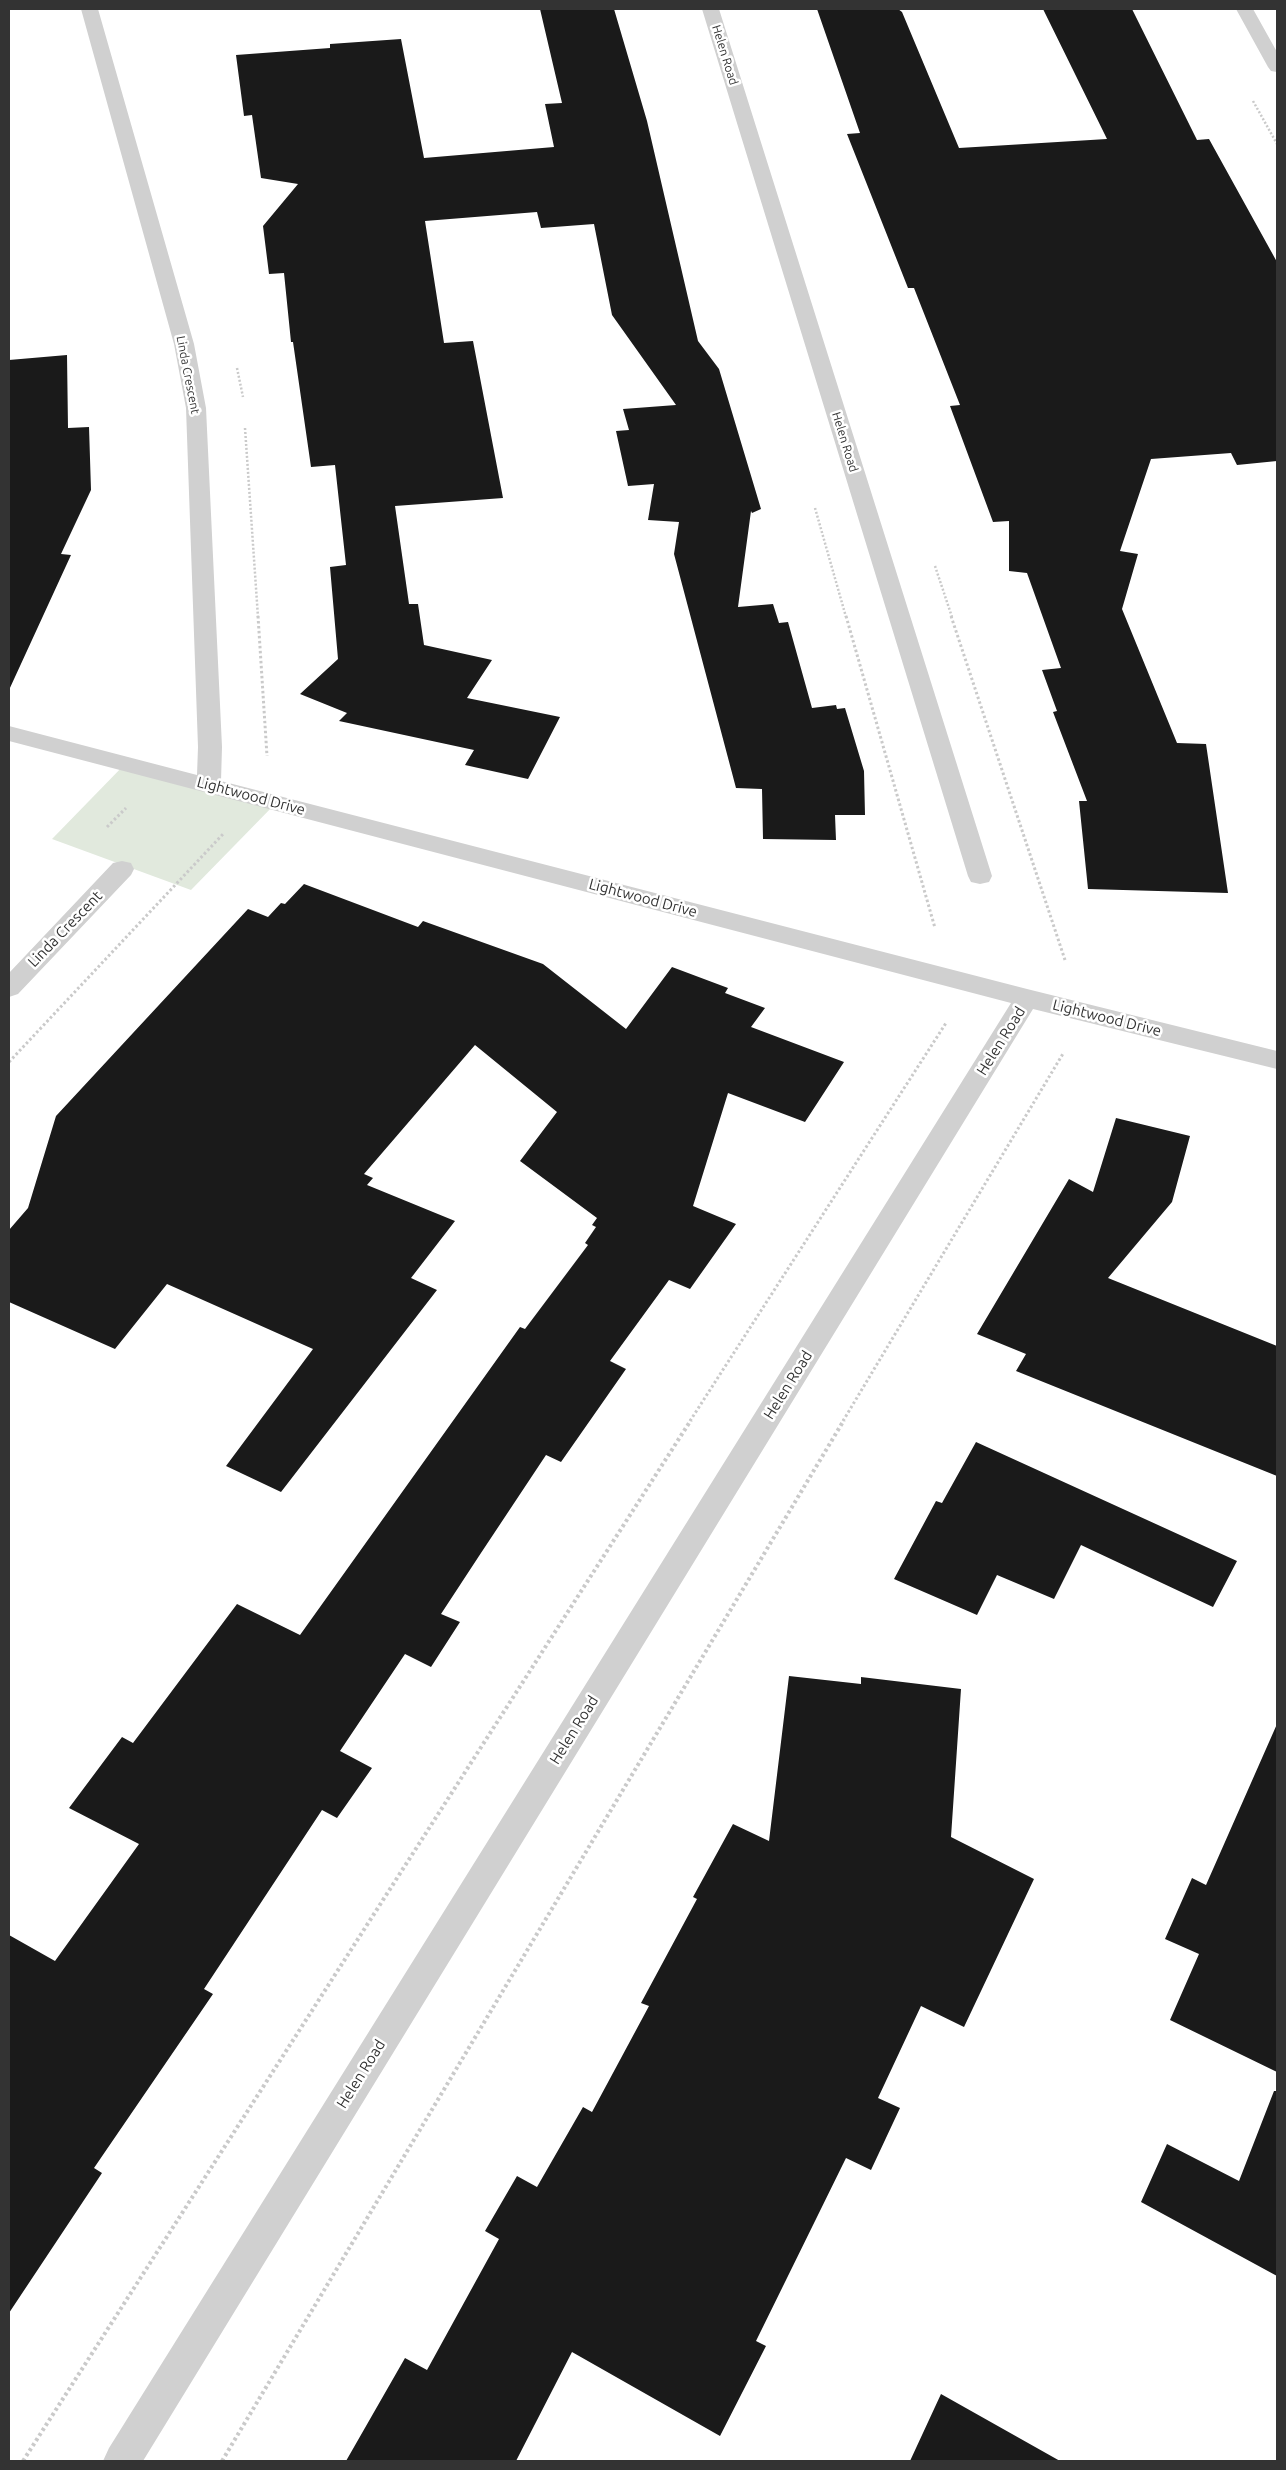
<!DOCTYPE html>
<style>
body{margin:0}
#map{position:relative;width:1286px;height:2470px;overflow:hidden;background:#fff;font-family:Ubuntu,sans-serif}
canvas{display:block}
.frame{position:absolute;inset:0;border:10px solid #333;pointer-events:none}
</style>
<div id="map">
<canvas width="1286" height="2470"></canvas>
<div class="frame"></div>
</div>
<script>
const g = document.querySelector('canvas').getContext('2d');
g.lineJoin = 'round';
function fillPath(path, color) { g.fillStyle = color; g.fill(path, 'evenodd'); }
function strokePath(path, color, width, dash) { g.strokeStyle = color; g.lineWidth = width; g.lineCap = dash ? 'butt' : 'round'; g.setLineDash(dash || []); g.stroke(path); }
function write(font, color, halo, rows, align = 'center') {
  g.font = font + ' Ubuntu,sans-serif'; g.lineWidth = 5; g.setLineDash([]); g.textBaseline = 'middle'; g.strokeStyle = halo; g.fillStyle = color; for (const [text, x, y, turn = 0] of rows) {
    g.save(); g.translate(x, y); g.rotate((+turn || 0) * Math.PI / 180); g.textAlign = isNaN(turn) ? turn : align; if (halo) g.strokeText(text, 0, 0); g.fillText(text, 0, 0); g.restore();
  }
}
const green = new Path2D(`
 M126,763L276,803L191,890L52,839Z`);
const building = new Path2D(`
 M540,9H614L647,121L698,341L719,369L761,509L752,513L751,511L738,607L773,604L779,623L788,622L812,708L836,705L837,709L845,708L864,771L865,815H835L836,840L763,839L762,789L736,788L674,554L679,522L648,520L654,484L628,486L616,431L629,430L623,409L676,405L612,315L594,224L541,228L537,212L425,221L444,343L473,341L503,498L395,506L409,604H418L424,645L492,660L467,698L560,717L528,779L465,765L474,750L339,721L347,713L300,694L338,659L330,567L346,565L335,465L311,467L293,342H291L284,273L269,274L263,226L298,184L261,178L252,115L244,116L236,55L330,48V44L401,39L424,158L554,147L545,104L562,103Z
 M817,9H898L902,12L959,148L1107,139L1043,9H1132L1197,140L1209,139L1277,262V461L1237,465L1231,453L1151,459L1120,551L1138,554L1122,609L1177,743L1206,744L1228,893L1088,889L1079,801H1087L1053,712L1057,711L1042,670L1061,668L1027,573L1009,571V521L993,522L950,406L960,405L914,288H908L847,134L860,133Z
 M67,355L68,428L89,427L91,490L61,554L71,555L9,690V360Z
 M304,884L418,927L423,921L543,964L626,1029L672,967L728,988L725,993L765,1008L751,1027L844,1062L805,1122L728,1093L693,1206L736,1224L690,1289L669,1280L610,1361L626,1369L561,1462L546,1455L479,1556L441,1614L460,1622L431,1667L405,1654L340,1751L372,1768L337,1818L322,1810L204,1989L213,1994L94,2168L102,2173L9,2313V1935L55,1961L139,1844L69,1808L122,1737L133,1743L237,1604L300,1635L520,1327L525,1329L588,1245L585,1243L596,1227L592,1225L597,1218L520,1161L557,1112L475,1045L364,1174L373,1178L367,1185L455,1221L411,1278L437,1290L281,1492L226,1466L313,1349L167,1284L115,1349L9,1302V1230L28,1208L56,1116L248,909L268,917L281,903L285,904Z
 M1116,1118L1190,1136L1172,1202L1108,1278L1277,1346V1476L1016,1371L1026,1354L977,1334L1069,1179L1093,1192Z
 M976,1442L1237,1561L1213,1607L1081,1545L1054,1599L997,1575L977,1615L894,1579L936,1501L942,1503Z
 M789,1676L861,1684V1677L961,1689L951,1837L1034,1879L964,2027L921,2006L878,2098L900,2108L871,2170L846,2158L756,2341L766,2346L720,2436L572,2352L516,2461H346L405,2358L427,2370L499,2239L485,2231L517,2176L537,2187L583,2107L592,2112L649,2006L641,2003L697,1899L693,1897L733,1824L769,1841Z
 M1277,1724V2072L1170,2020L1199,1954L1165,1939L1192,1878L1206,1885Z
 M1274,2091H1277V2276L1141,2202L1167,2144L1239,2181Z
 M941,2394L1060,2461H910Z`);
const pathFar2 = new Path2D(`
 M1253,101L1277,144
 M237,368L243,397
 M245,428L258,617
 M815,508L846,617
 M935,566L952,617`);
const pathFar1 = new Path2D(`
 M258,616L267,756
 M846,616L935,928
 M951,616L1065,960
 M107,827L126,808
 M9,1062L224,833
 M690,1421L946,1023
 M843,1421L1064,1052`);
const path = new Path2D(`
 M23,2461L691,1420
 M222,2461L844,1420`);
const minor = new Path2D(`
 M81,9H98L194,344L206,408L222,747L221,781L1027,989L1277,1051V1069L1033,1009L143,2461H103L109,2448L1011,1003L9,741V726L197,775L198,747L186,408L174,344Z
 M702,9H719L992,876L989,882L980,884L971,882L968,876Z
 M1236,9H1253L1277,52V72L1271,71L1268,67Z
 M122,861L131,863L134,869L131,875L18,994L9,997V973L113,863Z`);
const farStreetnames = [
 ["Helen Road",725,55,73],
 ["Linda Crescent",188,375,79],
 ["Helen Road",845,442,73]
];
const streetNames = [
 ["Lightwood Drive",251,796,15],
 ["Lightwood Drive",643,898,15],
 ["Linda Crescent",65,929,-46],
 ["Lightwood Drive",1107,1018,14],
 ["Helen Road",1001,1041,-58],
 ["Helen Road",788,1385,-58],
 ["Helen Road",574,1730,-58],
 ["Helen Road",361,2074,-58]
];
fillPath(green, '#e1e9dd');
fillPath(building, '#1a1a1a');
strokePath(pathFar2, '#cacaca', 2.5, [2, 2]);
strokePath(pathFar1, '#cacaca', 3, [2.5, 2.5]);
strokePath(path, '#cacaca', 4, [3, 3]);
fillPath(minor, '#d0d0d0');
write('12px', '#333', '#fff', farStreetnames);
write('15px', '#333', '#fff', streetNames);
</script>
